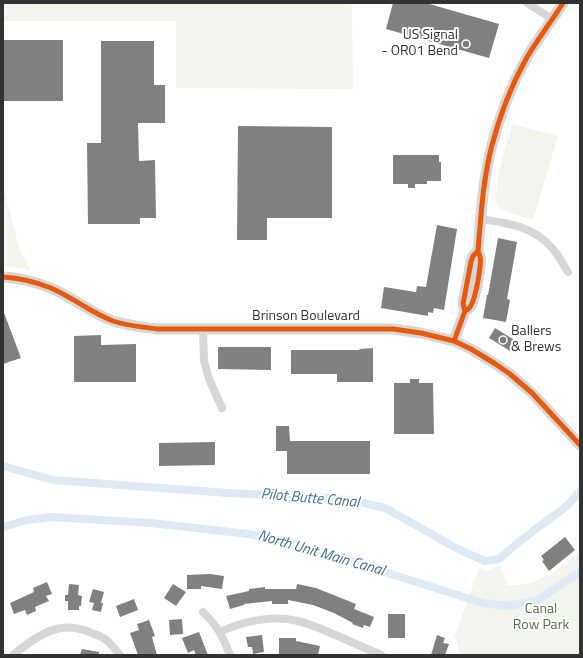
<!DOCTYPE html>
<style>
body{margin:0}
#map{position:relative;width:583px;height:658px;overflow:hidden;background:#fff;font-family:"Titillium Web",sans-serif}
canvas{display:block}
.frame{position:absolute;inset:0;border:4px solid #323232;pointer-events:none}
</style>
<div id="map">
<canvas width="583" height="658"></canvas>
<div class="frame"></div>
</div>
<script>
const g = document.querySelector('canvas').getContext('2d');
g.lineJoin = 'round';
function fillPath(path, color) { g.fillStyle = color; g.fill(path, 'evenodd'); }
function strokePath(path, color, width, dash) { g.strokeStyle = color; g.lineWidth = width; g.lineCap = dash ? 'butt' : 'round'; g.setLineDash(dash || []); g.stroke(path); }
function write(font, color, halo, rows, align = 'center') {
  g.font = font + ' "Titillium Web",sans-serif'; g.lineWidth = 4; g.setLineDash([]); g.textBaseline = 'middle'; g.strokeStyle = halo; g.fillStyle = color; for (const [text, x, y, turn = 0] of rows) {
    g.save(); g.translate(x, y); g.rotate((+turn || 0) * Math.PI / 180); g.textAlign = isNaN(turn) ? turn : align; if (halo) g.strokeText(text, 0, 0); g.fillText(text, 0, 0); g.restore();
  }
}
const green = new Path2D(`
 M3,3H351L352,11L353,89L176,88V21H3Z
 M512,124L558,136L533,220C522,216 505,212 497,206C493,187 506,144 512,124Z
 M3,186L20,251L31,270L3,265Z
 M580,551V655H460L455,636L479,568L486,571L500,565L507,585C536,588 559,569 580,551Z`);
const canal = new Path2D(`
 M3,466L53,480L228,493L329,498L359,502L385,508L458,549L485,561L499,559L520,541L568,505L580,491
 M3,527L27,520L51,517L151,523L248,534L289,542L483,603L507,606L536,601L580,572`);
const building = new Path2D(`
 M393,3H426L499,24L489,58L386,29Z
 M3,40H63V101H3Z
 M101,41H154V85H165V123H138L139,161L155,160L156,218H140V224H88L87,143H101Z
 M238,126L332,127V218H267V240H237Z
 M393,155H439V162H441V181H427V184H415V188H408V184H393Z
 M437,225L457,229L444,310L434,308L433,313L428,312V316L381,308L384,287L416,292L417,286L426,287Z
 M498,238L517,242L507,299L510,300L506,322L483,318L487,295H488Z
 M3,310L21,358L3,364Z
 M495,328L516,341L510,351L489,338Z
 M101,335V345L136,344V382H74V336Z
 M218,347H271V370L218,369Z
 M373,348V382H337V374H291V350H359L360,349Z
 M410,379H419V383H433L434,434H394V383H410Z
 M276,426H289L290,441H370V474H287V451H276Z
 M215,442V465L159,466V443Z
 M565,537L575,550L549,571L542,561L544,560L541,556Z
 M210,574L224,576L222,589L201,586V589H187V575Z
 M47,582L52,594L46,596L49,601L35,607L36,611L27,615L25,610L14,614L10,603L34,592L33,588Z
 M69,584L79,585L78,595L82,596L81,606H79V610H68V601H65V595H68Z
 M173,584L186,592L176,606L164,598Z
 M297,584L316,588L356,604L354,609L374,617L370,627L364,625L363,628L352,624L353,623L334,613L313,605L288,600V604H272V601L244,604V605L230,609L226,596L249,591V589L265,587V589H296Z
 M93,589L104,592L101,603H103L101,612L92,610L94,603L89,602Z
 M134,599L138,610L120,617L116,606Z
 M388,614H405V638H388Z
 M182,619L183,634L170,635L169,620Z
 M149,620L155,636L152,637L157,655H138L130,633L139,630L137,624Z
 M199,632L208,655H196L194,650L188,653L182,638Z
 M262,635L264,652L253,654L252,647H248L246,637Z
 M437,635L445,638L443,643L449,644L445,655H431Z
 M279,638H296V641L320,646L318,655H279Z
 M82,649L99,652V655H80Z`);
const minor = new Path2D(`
 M527,3L552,19
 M481,219C507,223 533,226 551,247C558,254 563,264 568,272
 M203,329L204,361L209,379L222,408
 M203,612C218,627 222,635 230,655
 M220,632C243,621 273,615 298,621C310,624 322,629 333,634C349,641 365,648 381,655
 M13,655C39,634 61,618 94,634C98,635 102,637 105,639C111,643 115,650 120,655`);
const tertiary = new Path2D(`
 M3,277C19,278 36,282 51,288C72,297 91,313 113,321C128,326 143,327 158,329H393L421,333L454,341L471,349L494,363L510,374L532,393L580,445
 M465,311C466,311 470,308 470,307C475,301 482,264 480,257C480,256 478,251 478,251C481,215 483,179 492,145C500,115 511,86 526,59C537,40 551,22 563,3
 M454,341L465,311L463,304L471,262L473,256L478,251`);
const cycleway = new Path2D(`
 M3,277C19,278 36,282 51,288C72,297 91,313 113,321C128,326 143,327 158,329H393L421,333L454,341L471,349L494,363L510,374L532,393L580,445
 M465,311C466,311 470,308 470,307C475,301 482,264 480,257C480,256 478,251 478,251C481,215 483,179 492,145C500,115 511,86 526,59C537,40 551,22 563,3
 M454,341L465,311L463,304L471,262L473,256L478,251`);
const markers = [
 [466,44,4,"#7a7a7a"],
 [503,340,4,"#7a7a7a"]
];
const poiNames = [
 ["US Signal",458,36],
 ["- OR01 Bend",458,52],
 ["Ballers",511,332,"left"],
 ["& Brews",511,348,"left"]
];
const streetNames = [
 ["Brinson Boulevard",306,317]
];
const parkNames = [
 ["Canal",541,610],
 ["Row Park",541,626]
];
const waterNames = [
 ["Pilot Butte Canal",310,499,5],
 ["North Unit Main Canal",321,554,16]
];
fillPath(green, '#f1f5ed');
strokePath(canal, '#dde9f3', 8);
fillPath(building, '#808080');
strokePath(minor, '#d6d6d6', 8);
strokePath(tertiary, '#d6d6d6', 11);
strokePath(cycleway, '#e8590c', 5);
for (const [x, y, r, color] of markers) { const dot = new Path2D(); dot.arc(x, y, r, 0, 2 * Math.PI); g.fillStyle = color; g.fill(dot); strokePath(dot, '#fff', 1.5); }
write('14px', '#323232', '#fff', poiNames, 'right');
write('14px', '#323232', '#fff', streetNames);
write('14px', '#53703e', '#fff', parkNames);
write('italic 15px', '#3d7198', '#fff', waterNames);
</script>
